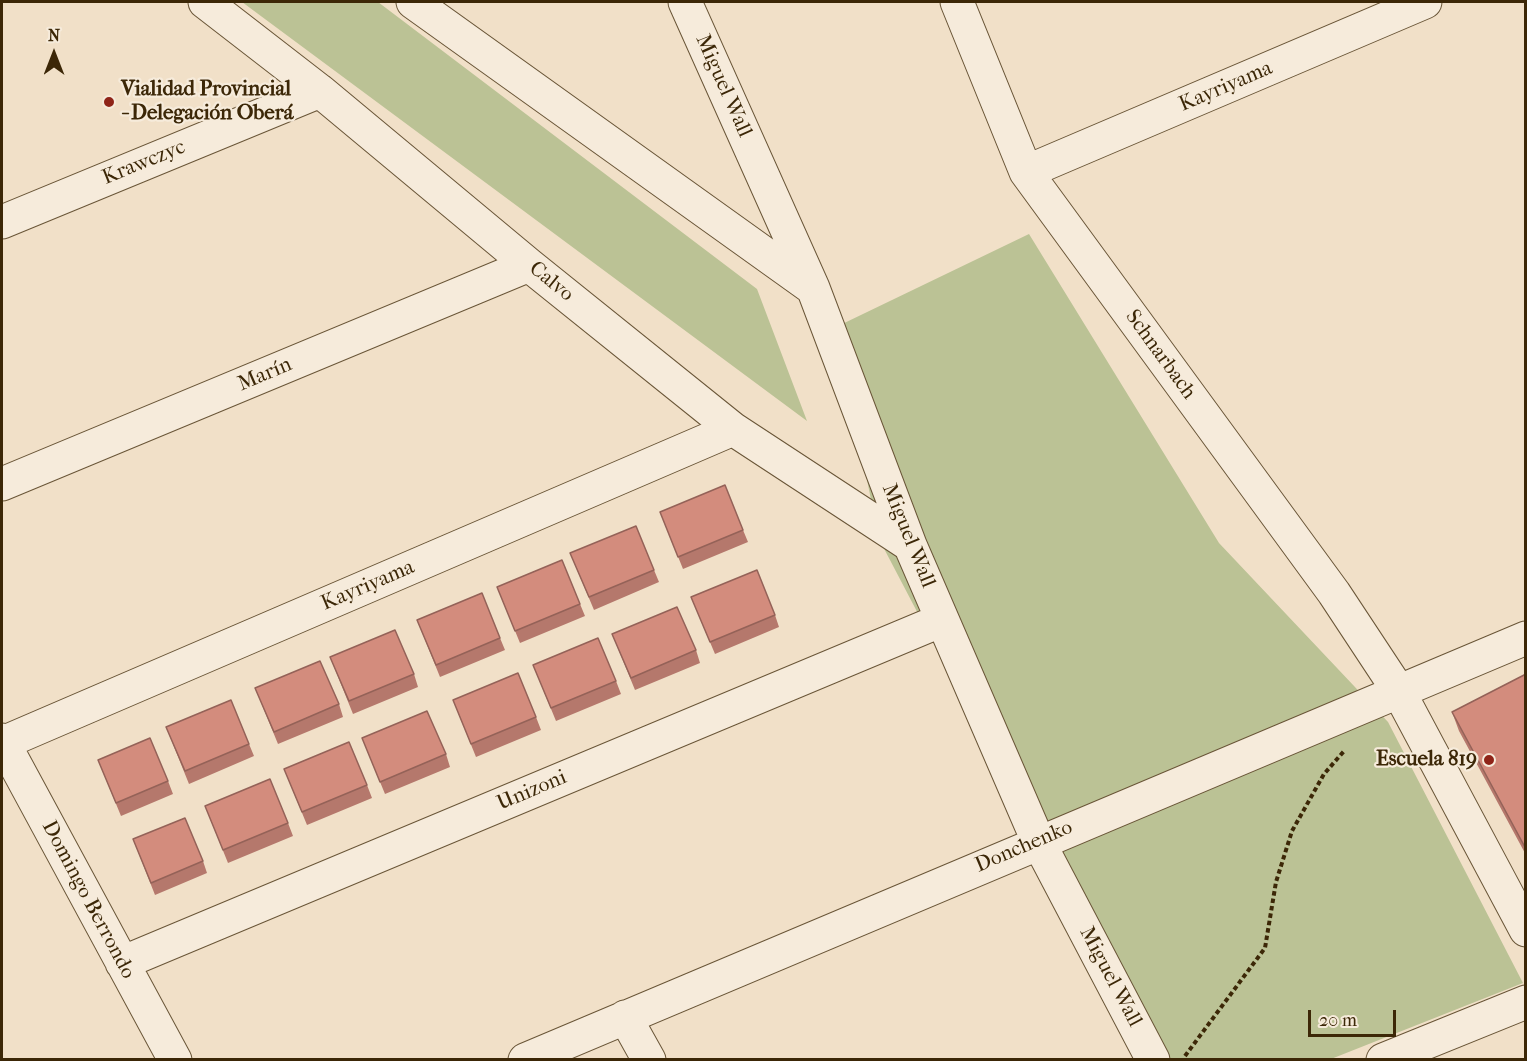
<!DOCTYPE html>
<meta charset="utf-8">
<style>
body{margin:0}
#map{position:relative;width:1527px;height:1061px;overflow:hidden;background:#f1e0c8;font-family:"IM FELL French Canon",serif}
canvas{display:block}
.frame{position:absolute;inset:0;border:3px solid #3c2707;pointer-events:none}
.north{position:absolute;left:24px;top:24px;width:60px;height:60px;-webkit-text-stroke:4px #f6ebdb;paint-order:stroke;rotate:0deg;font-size:16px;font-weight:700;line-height:24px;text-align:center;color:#3c2707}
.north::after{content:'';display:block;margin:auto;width:21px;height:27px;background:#3c2707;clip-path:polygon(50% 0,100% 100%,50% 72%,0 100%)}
.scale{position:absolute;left:1308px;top:1010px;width:88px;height:27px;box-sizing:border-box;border:3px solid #3c2707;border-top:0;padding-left:8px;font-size:18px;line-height:21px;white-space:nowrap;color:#3c2707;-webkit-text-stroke:4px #f6ebdb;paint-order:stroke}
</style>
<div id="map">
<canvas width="1527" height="1061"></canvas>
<div class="frame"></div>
<div class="north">N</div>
<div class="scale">20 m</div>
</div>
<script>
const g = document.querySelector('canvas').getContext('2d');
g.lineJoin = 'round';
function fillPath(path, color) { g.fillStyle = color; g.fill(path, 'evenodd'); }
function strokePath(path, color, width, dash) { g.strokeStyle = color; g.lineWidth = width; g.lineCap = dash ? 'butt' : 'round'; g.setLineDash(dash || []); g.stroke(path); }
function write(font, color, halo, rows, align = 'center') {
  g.font = font + ' "IM FELL French Canon",serif'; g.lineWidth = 4.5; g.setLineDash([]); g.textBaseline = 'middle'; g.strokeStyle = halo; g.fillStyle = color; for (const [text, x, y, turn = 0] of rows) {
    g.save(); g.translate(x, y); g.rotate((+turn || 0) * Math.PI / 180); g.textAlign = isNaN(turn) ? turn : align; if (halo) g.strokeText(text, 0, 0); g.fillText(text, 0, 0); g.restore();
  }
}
const green = new Path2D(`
 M242,2H378L757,289L807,421Z
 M1029,234L1219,543L1388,722L1523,983L1331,1059H1151L879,539L836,327Z`);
const path = new Path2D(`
 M1185,1056L1265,948L1276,882L1292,831L1324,774L1345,750`);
const minor = new Path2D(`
 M205,2L320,91L529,265L733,429L910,545
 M413,2L811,287
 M685,2L813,288L910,545L1038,841L1153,1060
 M957,2L1026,172L1334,593L1398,690L1526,930
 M1026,172L1425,2
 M2,222L320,91
 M2,484L529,265
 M2,740L175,1060
 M3,743L733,429
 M122,963L942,620
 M625,1017L649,1060
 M525,1060L1526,638
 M1383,1060L1526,1002`);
const wall = new Path2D(`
 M660,512L743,530L748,542L683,569Z
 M570,553L654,570L659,582L594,610Z
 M497,587L580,604L585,616L520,643Z
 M691,597L775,615L779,627L715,654Z
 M417,620L500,638L505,650L440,677Z
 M612,634L696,650L700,663L635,690Z
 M330,657L414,674L418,687L353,714Z
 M533,665L616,681L621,694L556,721Z
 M1526,674V855L1459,731L1452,712Z
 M255,688L339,704L343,717L278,744Z
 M453,700L536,717L541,730L476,757Z
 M166,727L249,744L254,756L189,784Z
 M362,738L446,754L450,767L385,794Z
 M98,760L168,781L173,794L121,816Z
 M284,769L367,785L372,798L307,825Z
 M205,806L288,823L293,836L228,863Z
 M133,839L203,861L207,873L155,895Z`);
const building = new Path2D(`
 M725,485L743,530L678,557L660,512Z
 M636,526L654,570L589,597L570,553Z
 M562,560L580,604L515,631L497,587Z
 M757,570L775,615L710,642L691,597Z
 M482,593L500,638L436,665L417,620Z
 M677,607L696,650L631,678L612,634Z
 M395,630L414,674L349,701L330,657Z
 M598,638L616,681L551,708L533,665Z
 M320,661L339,704L274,732L255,688Z
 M518,673L536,717L471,744L453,700Z
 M1526,674V849L1452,712Z
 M231,700L249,744L185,771L166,727Z
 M427,711L446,754L380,782L362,738Z
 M150,738L168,781L116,803L98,760Z
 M349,742L367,785L302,812L284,769Z
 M270,779L288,823L223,850L205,806Z
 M185,818L203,861L151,883L133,839Z`);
const markers = [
 [109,102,6,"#8f2418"],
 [1489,760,6,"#8f2418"]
];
const streetNames = [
 ["Miguel Wall",723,86,66],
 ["Kayriyama",1226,87,-23],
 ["Krawczyc",144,163,-22],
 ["Calvo",551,282,39],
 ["Schnarbach",1160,355,54],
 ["Marín",265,375,-23],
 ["Miguel Wall",908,536,68],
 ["Kayriyama",368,586,-23],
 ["Unizoni",532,791,-23],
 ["Donchenko",1024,847,-23],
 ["Domingo Berrondo",88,900,62],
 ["Miguel Wall",1110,977,62]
];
const poiNames = [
 ["Vialidad Provincial",121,90],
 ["- Delegación Oberá",121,114],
 ["Escuela 819",1477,760,"right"]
];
fillPath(green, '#bbc295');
strokePath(minor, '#695537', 35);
strokePath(path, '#3c2707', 4, [4.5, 3]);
strokePath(minor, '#f6ebdb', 33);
fillPath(wall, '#b5786c');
fillPath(building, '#d38c7d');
strokePath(building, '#946258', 1.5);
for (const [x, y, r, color] of markers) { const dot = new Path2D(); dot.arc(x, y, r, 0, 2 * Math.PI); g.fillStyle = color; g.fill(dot); strokePath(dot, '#f6ebdb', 2); }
write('21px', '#3c2707', '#f6ebdb', streetNames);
write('bold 21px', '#3c2707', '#f6ebdb', poiNames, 'left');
</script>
